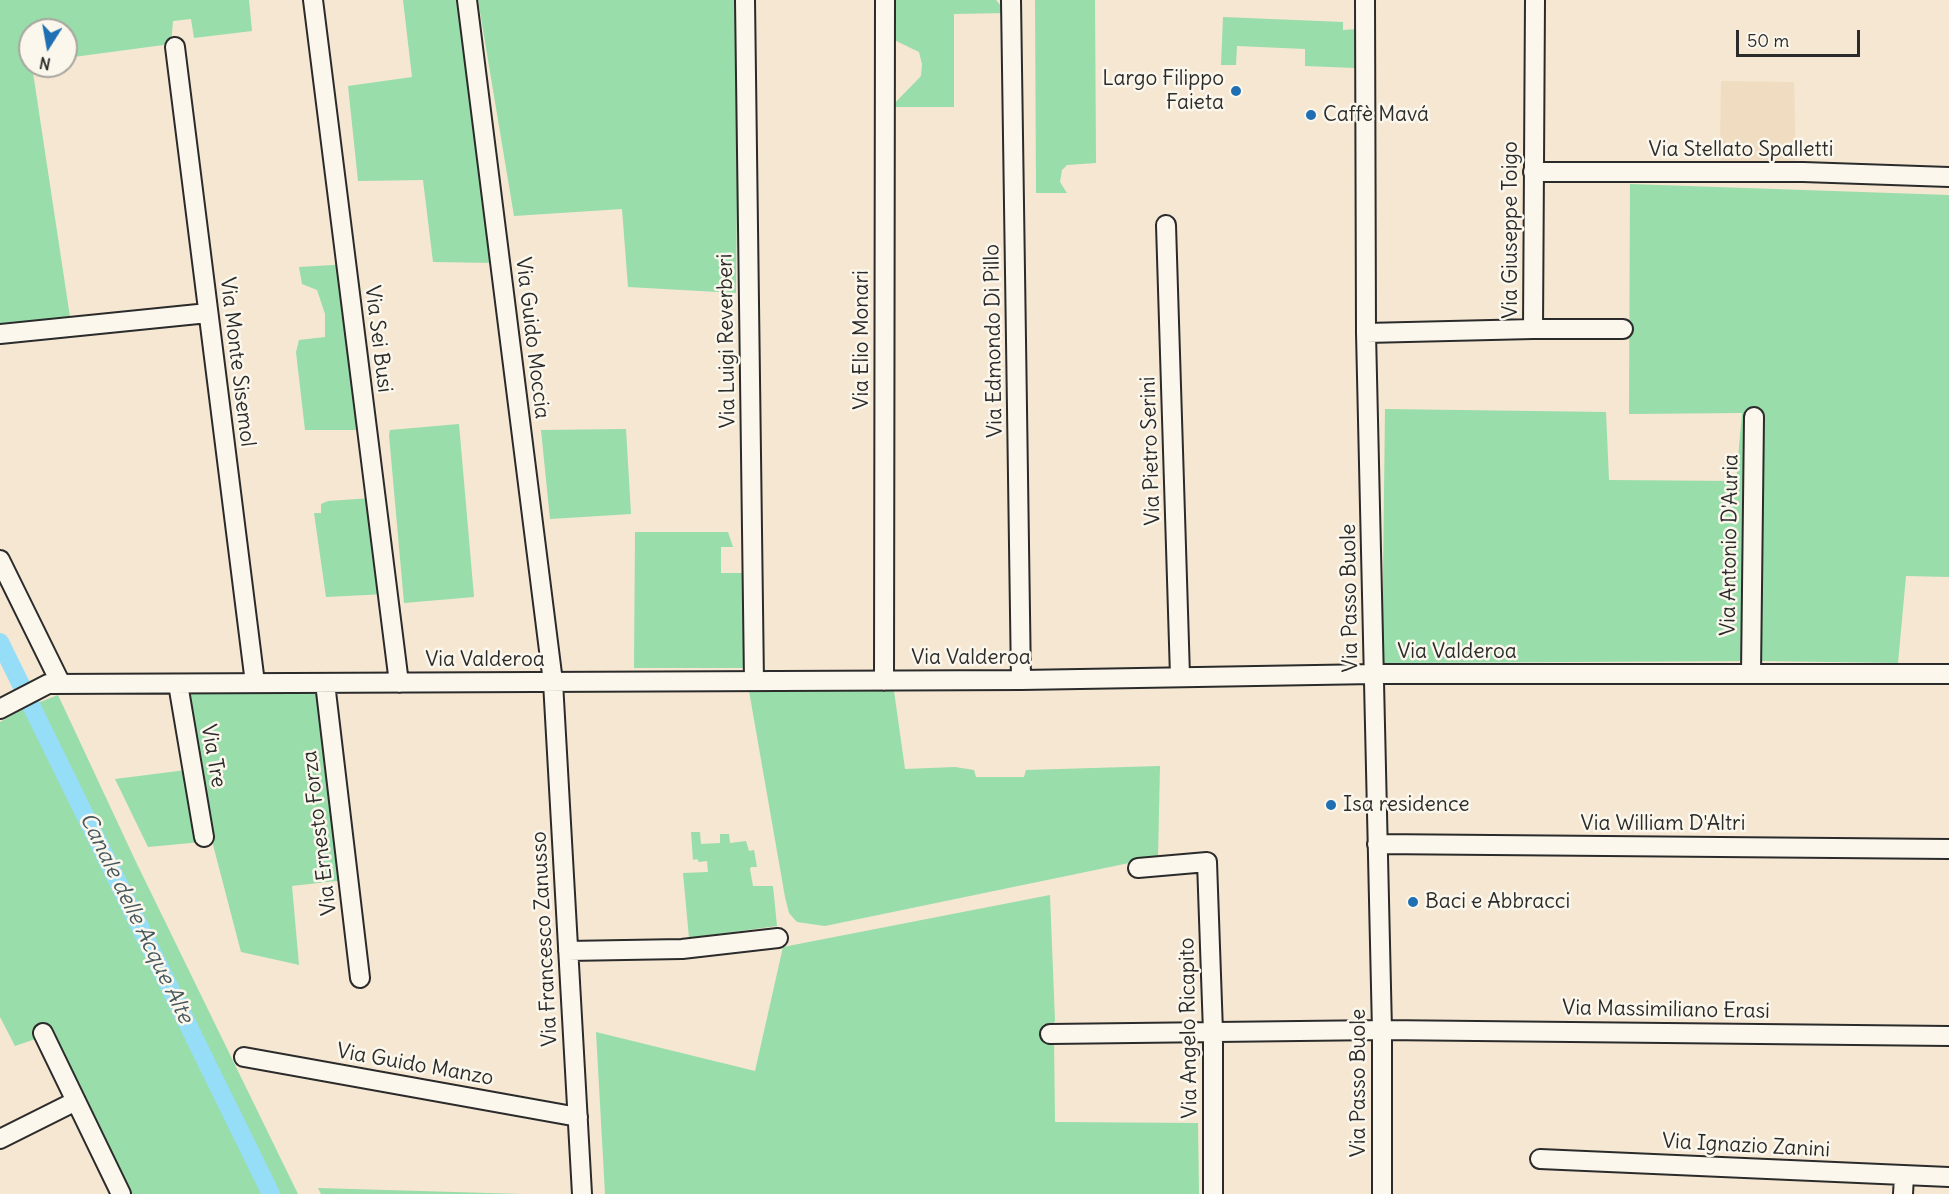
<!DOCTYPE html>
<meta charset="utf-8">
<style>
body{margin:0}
#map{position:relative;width:1949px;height:1194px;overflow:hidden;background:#f5e7d2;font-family:Delius,sans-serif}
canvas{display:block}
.north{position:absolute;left:18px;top:18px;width:60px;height:60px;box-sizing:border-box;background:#fbf7ec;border:2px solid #a8a59f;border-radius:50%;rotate:191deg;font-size:16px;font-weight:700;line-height:24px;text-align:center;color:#2b2b2b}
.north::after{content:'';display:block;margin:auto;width:21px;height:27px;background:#1f6fb2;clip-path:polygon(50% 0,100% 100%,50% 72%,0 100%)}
.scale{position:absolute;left:1736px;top:30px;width:124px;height:27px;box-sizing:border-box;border:3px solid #2b2b2b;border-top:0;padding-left:8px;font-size:18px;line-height:21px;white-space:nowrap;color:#2b2b2b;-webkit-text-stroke:4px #fbf7ec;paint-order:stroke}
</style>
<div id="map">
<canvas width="1949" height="1194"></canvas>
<div class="north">N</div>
<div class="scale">50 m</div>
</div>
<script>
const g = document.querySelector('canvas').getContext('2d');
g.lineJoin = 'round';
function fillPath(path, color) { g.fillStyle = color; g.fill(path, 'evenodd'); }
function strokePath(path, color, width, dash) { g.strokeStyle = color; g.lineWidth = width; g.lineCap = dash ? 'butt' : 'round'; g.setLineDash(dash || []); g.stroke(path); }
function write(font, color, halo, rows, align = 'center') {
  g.font = font + ' Delius,sans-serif'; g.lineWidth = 5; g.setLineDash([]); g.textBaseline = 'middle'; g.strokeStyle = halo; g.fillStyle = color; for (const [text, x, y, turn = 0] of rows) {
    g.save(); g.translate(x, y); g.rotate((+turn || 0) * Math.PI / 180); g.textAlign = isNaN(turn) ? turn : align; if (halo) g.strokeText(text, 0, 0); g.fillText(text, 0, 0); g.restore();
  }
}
const built = new Path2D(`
 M1721,81L1794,82L1796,167L1720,164Z`);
const green = new Path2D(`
 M0,0H249L252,31L194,38L191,19L173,21L171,44L66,58V30H30V66H32L70,317L0,325Z
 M403,0H458L496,263L433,262L423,180L358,181L348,86L412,77Z
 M478,0H739L736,293L628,287L622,209L514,216Z
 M892,0H996L1007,13L954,14V107H891L921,76L922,64L919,52L890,38Z
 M1035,0H1095L1096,163L1067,165L1062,170L1060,182L1067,193H1036Z
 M1223,17L1343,22V30L1356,29L1355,68L1305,66V49L1237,46L1236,65H1221Z
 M1630,184L1949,195V577L1906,576L1898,663L1762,661L1382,663L1385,409L1606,412L1609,480L1736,481L1742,413L1629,414Z
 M350,264L364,430H305L296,352L299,340L325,337V314L317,290L302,284L299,267Z
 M459,424L474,597L404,603L389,435L390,430Z
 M626,429L631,514L550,519L541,430Z
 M372,498L387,594L326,597L314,513H321V504L328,501Z
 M635,532H728L733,547H721V573H747L746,668H634Z
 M323,685L345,880L292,886L299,965L295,964L241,952L212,841L148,847L115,779L186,770L173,689Z
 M749,691H894L905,769L955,767L974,770L976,777H1024L1026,770L1160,766L1158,857L825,926L797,922L789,913L785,897Z
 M58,695L136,862L298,1194H132L53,1033L15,1046L0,1017V722L25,708Z
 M691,832H700L701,844L720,843V834H729L730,843L746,841L749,851L754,850L757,867H751L750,869L753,886H773L777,926L689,938L683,873L708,872L707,861L699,862L697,859L693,860Z
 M1050,895L1055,1021L1046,1036L1054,1039L1055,1122L1198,1123L1199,1194H605L596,1032L755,1071L783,947Z
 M318,1188L522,1194H321Z`);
const canal = new Path2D(`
 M0,642L271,1194`);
const street = new Path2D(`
 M313,0L399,683
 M467,0L553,682L582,1194
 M745,0L754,681
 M1011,0L1021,680
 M1365,0L1366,333L1382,1030V1194
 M175,47L255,683
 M1533,172H1803L1949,177
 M1166,225L1180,676
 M1533,329H1623
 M1366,333L1533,329L1535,0
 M0,334L208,313
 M0,560L61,684
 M1751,674L1754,417
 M884,681L885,0
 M325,683L360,978
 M178,684L204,837
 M0,709L48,684L1021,680L1374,674H1949
 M1377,844L1949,849
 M1138,868L1207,862L1213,1032V1194
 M568,951L682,949L778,938
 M43,1033L121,1194
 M1050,1034L1382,1030L1949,1036
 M244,1057L578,1117
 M0,1139L76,1101
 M1540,1159L1949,1177
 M1903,1194L1904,1176`);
const markers = [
 [1236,91,6,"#1f6fb2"],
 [1311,115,6,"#1f6fb2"],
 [1331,805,6,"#1f6fb2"],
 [1413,902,6,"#1f6fb2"]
];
const poiNames = [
 ["Largo Filippo",1224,79,"right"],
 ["Faieta",1224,103,"right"],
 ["Caffè Mavá",1323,115],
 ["Isa residence",1343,805],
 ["Baci e Abbracci",1425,902]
];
const streetNames = [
 ["Via Stellato Spalletti",1741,150],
 ["Via Giuseppe Toigo",1511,230,-90],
 ["Via Guido Moccia",532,338,83],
 ["Via Sei Busi",378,339,83],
 ["Via Elio Monari",862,340,-90],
 ["Via Luigi Reverberi",727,341,-91],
 ["Via Edmondo Di Pillo",994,341,-91],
 ["Via Monte Sisemol",237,362,83],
 ["Via Pietro Serini",1151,451,-92],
 ["Via Antonio D'Auria",1730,545,-89],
 ["Via Passo Buole",1350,598,-91],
 ["Via Valderoa",1457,652],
 ["Via Valderoa",971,658],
 ["Via Valderoa",485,660],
 ["Via Tre",213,756,80],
 ["Via William D'Altri",1663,824],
 ["Via Ernesto Forza",320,833,-97],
 ["Via Francesco Zanusso",545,939,-93],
 ["Via Massimiliano Erasi",1666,1010,1],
 ["Via Angelo Ricapito",1189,1028,-91],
 ["Via Guido Manzo",415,1065,10],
 ["Via Passo Buole",1359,1083,-90],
 ["Via Ignazio Zanini",1746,1146,3]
];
const waterNames = [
 ["Canale delle Acque Alte",136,918,64]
];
fillPath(built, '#f0dcc0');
fillPath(green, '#98ddaa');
strokePath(canal, '#96ddf8', 18);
strokePath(street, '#2b2b2b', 22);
strokePath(street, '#fbf7ec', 18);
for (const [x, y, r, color] of markers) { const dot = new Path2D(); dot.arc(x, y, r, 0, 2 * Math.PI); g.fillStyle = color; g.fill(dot); strokePath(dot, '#fbf7ec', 2); }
write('21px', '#2b2b2b', '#fbf7ec', poiNames, 'left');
write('21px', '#2b2b2b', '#fbf7ec', streetNames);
write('italic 22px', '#46585e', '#fbf7ec', waterNames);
</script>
